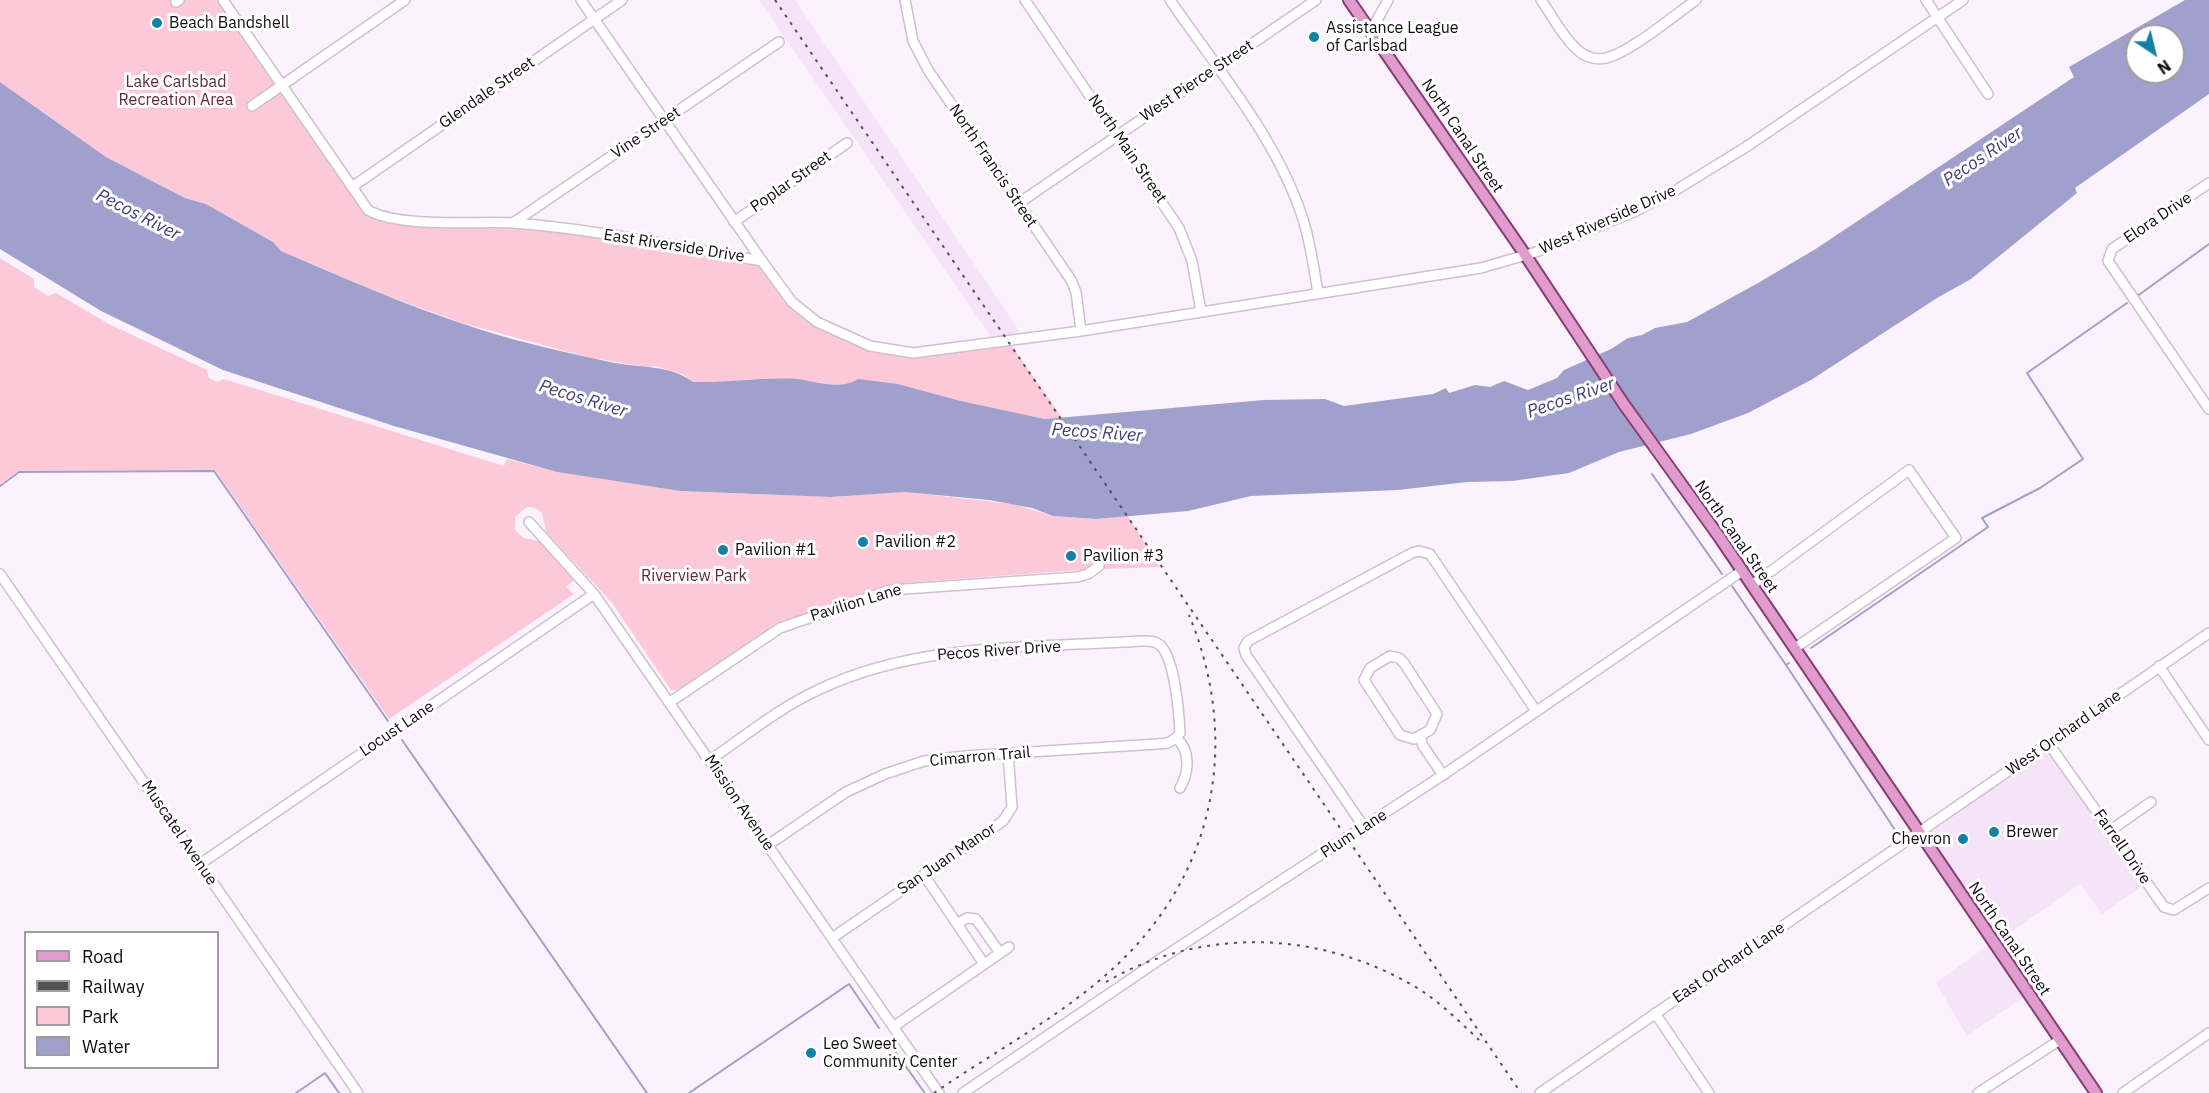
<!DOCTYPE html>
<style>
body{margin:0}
#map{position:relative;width:2209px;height:1093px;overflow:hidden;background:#fcf2fe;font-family:"IBM Plex Sans",sans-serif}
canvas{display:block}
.legend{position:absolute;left:24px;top:931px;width:195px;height:138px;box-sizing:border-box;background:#fff;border:2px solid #9f9d9f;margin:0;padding:8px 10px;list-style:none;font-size:18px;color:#100b10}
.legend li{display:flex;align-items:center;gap:12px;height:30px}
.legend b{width:30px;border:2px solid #9f9d9f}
.north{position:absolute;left:2125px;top:24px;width:60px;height:60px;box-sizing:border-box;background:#fff;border:2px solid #9f9d9f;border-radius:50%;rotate:145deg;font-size:16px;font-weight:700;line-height:24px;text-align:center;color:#100b10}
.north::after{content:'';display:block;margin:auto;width:21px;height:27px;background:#1280a8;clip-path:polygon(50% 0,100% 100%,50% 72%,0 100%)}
</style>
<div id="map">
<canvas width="2209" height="1093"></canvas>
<ul class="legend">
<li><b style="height:8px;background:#e09ccd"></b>Road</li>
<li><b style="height:8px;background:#554f56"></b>Railway</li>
<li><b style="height:16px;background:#fdc9d9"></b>Park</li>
<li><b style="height:16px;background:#a0a0cd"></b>Water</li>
</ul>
<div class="north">N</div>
</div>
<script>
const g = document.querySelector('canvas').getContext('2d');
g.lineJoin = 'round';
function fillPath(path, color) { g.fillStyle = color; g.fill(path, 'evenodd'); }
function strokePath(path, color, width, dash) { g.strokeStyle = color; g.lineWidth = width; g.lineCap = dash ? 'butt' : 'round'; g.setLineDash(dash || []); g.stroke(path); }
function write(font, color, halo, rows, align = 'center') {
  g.font = font + ' "IBM Plex Sans",sans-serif'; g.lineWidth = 6; g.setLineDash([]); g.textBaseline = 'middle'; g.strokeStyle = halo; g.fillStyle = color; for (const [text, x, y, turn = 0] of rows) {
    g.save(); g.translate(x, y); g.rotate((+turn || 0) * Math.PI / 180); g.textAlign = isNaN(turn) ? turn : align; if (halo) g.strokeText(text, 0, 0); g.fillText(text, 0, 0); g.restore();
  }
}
const built = new Path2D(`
 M759,0H795L1025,339L996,344Z
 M2049,744L2147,883L2102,914L2080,884L1994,944L2028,994L1967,1036L1936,983L1992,942L1919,833Z`);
const green = new Path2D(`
 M0,0H223L368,210L390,218L513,223L762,261L802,311L888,351L1009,342L1062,418L1045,419L961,401L898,384L836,385L797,379H749L722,383L693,382L684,375L656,366L646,367L587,357L462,323L382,294L281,251L273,242L206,204L185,198L106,157L0,82Z
 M0,258L34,279V287L48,296L56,293L109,324L207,370L209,378L217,382L224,379L504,466L507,459L557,472L680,491L831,497L905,492L1013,504L1053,516L1096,519L1128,516L1160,567L1078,570L890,584L778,623L677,690H671L612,603L546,532L542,513L535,508L527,507L515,517V530L524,538L539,541L574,580L566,587L574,594L389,719L215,470L18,471L0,484Z`);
const water = new Path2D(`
 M2185,0H2209V94L2075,188L2077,193L1971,279L1937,298L1811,380L1748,413L1691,434L1619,452L1569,473L1512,481L1467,482L1398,490L1251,496L1188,511L1096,519L1053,516L1032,508L989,500L905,492L831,497L680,491L557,472L394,426L223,370L101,311L0,249V82L106,157L185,198L206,204L273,242L281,251C357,284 433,317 512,339C546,348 581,356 615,363C643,368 670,365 693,382C728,383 762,377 797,379C817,381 840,391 858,379L898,384L961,401L1045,419L1264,400L1325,399L1344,406L1433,394L1446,388L1449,393L1475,385L1490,387L1504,381L1528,390L1557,378L1564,370L1611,349L1628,338L1642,335L1655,328L1687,322L1758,283L1814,250L2074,77L2069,67ZM2137,36H2173V72H2137Z`);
const stream = new Path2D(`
 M2136,297L2209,244
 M1652,474L1722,574
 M0,486L19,472L214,471L388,721
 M1732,586L1786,665L1789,663
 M1811,648L1988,527L1982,518L2040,488L2083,459L2027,373L2127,303
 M1786,665L1895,830
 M402,740L647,1093
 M887,1040L924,1092
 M296,1093L325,1073L339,1093
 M689,1093L849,984L879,1028`);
const minor = new Path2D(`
 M223,0L368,210C398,228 475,221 513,223C596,229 679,247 762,261L792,302L817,322L870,346L913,353L1081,331L1481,268L1536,252L1636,211L1676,190L1746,147L1963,0
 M581,0L762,261
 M905,0L913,41L928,70L1071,280L1076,292L1081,331
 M1025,0L1179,228L1192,261L1201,311
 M1170,0C1214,64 1271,132 1298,205C1309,233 1313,263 1318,293
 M1541,0C1553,17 1564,39 1580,52C1587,58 1598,60 1606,58C1628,54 1676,14 1696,0
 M1926,0L1988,94
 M176,2L179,0
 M1371,31L1388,0
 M252,106L405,0
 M2209,183L2112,249L2108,261L2209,409
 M352,187L622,0
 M1019,203L1316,0
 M734,222L847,143
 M513,223L779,42
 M529,522L594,594L939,1093
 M0,574L358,1093
 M1752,585L1909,470L1956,538L1795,648
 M1390,656L1399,658L1404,663L1437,714L1430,730L1414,739L1400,735L1364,680L1370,668Z
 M2159,666L2209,740
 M670,702L780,628L890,590L1077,577L1088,574L1099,566
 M1420,737L1423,746L1443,775
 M1176,738C1191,750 1189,773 1180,788
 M2049,744L2164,907L2174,910L2209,888
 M710,760C745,736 779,708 818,690C917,642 1034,648 1142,641C1148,641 1154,640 1160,645C1175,659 1179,713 1180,733L1176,738
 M1364,827L1246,655L1244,648L1248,641L1412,553L1419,551L1430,554L1536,711
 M2111,830L2151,802
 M768,845L846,792L885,774L924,761L965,756L1157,744L1168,743L1176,738
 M200,864L594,594
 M924,875L984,964
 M957,924L967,918L976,919L1000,953
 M832,938L1003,821L1012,807L1008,753
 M1655,1013L1709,1093
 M893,1027L1009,947
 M963,1093L1162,958L1443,775L1742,571
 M1540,1093L2209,633
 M1978,1093L2060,1040
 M2123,1093L2209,1033`);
const major = new Path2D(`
 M1349,0L1526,256L1623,403L1720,538L2096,1093`);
const rail = new Path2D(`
 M775,0L1521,1093
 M1106,982C1200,927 1317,930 1412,985C1437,999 1458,1020 1479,1040
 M934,1093C995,1051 1066,1014 1120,962C1217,869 1240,738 1189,615`);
const markers = [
 [157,23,6,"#1280a8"],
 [1314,37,6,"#1280a8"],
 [863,542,6,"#1280a8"],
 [723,550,6,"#1280a8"],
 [1071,556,6,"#1280a8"],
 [1994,832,6,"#1280a8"],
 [1963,839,6,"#1280a8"],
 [811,1053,6,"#1280a8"]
];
const poiNames = [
 ["Beach Bandshell",169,23],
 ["Assistance League",1326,28],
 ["of Carlsbad",1326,46],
 ["Pavilion #2",875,542],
 ["Pavilion #1",735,550],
 ["Pavilion #3",1083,556],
 ["Brewer",2006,832],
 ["Chevron",1951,839,"right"],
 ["Leo Sweet",823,1044],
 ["Community Center",823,1062]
];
const streetNames = [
 ["West Pierce Street",1197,81,-34],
 ["Glendale Street",487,93,-35],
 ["Vine Street",646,133,-34],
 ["North Canal Street",1462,136,56],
 ["North Main Street",1127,149,56],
 ["North Francis Street",993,166,56],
 ["Poplar Street",791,182,-35],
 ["Elora Drive",2158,218,-34],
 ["West Riverside Drive",1608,220,-24],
 ["East Riverside Drive",674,246,9],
 ["North Canal Street",1736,537,55],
 ["Pavilion Lane",856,603,-17],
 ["Pecos River Drive",999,651,-4],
 ["Locust Lane",397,729,-34],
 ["West Orchard Lane",2064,733,-35],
 ["Cimarron Trail",980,757,-5],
 ["Mission Avenue",739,803,56],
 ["Muscatel Avenue",179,833,56],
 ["Plum Lane",1354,834,-33],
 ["Farrell Drive",2122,847,55],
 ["San Juan Manor",947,859,-34],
 ["North Canal Street",2009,939,56],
 ["East Orchard Lane",1729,963,-34]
];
const parkNames = [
 ["Lake Carlsbad",176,82],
 ["Recreation Area",176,100],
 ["Riverview Park",694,576]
];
const waterNames = [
 ["Pecos River",1983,157,-34],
 ["Pecos River",138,215,27],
 ["Pecos River",1571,398,-19],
 ["Pecos River",583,399,17],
 ["Pecos River",1097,433,4]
];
fillPath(built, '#f5e3f8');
fillPath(green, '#fdc9d9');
fillPath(water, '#a0a0cd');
strokePath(stream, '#a0a0cd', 2);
strokePath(minor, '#cdc1cf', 12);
strokePath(major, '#8a3e75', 14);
strokePath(minor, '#fff', 9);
strokePath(major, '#e09ccd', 10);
strokePath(rail, '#554f56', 2, [3, 6]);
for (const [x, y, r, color] of markers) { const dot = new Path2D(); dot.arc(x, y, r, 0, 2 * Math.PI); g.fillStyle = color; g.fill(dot); strokePath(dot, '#fff', 2); }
write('16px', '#100b10', '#fff', poiNames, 'left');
write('16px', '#100b10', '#fff', streetNames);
write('16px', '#65263f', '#fff', parkNames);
write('italic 18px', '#433e78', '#fff', waterNames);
</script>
